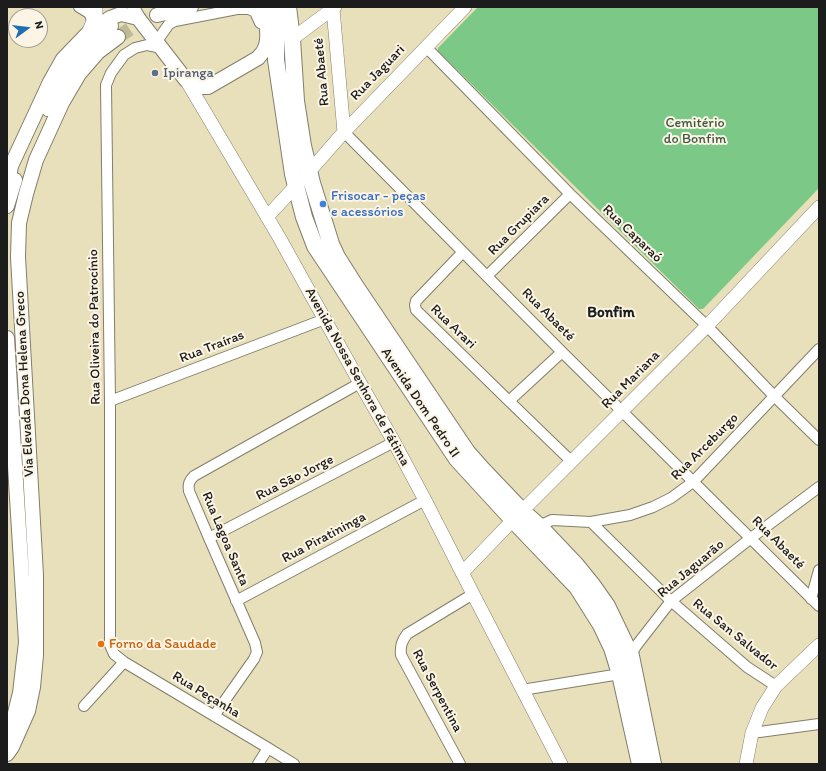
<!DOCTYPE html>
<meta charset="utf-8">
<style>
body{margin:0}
#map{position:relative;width:826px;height:771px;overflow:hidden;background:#e7e0ba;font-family:Itim,sans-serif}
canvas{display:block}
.frame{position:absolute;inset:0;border:8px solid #1c1c1c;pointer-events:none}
.north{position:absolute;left:8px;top:8px;width:40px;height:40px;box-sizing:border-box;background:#fcf5e5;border:1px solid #a29e95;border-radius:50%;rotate:75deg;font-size:11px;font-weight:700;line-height:16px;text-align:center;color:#1c1c1c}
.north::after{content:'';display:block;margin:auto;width:14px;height:18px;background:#1f6fb2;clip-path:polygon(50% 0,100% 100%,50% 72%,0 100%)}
</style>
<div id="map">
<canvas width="826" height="771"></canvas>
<div class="frame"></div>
<div class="north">N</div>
</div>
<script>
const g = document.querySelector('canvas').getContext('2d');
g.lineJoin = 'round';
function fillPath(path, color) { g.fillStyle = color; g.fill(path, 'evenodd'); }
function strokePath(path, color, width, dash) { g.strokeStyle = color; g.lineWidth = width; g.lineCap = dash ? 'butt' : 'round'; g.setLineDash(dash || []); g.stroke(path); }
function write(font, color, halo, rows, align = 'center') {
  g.font = font + ' Itim,sans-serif'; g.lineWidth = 4; g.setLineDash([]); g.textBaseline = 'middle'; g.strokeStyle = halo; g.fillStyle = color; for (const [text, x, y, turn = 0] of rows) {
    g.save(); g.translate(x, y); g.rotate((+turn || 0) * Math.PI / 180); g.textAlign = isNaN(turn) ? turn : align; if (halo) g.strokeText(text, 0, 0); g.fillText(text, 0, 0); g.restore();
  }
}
const green = new Path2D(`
 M478,7H819V188L703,309H699L438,51V48Z`);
const secondaryTunnel = new Path2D(`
 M118,37L139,23L157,15`);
const minor = new Path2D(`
 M79,7L89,13L93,22
 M157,41L169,24L175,21L237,9H249L255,12L260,23
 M426,47L570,194L707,326L774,396L819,440
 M162,48L147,45L135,48L124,55L111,73L106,85L110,401V645L114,654L124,662L268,748L294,764
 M344,132L562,352L819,606
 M463,252L416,301L415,305L416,310L509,401L571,461
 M487,276L570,194
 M110,401L325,319
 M509,401L562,352
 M591,522L671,601L747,667L776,686
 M539,526L552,520L591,522L630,515L653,507L671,498L693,482L819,349
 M209,538L394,442
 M811,599L819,570
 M236,601L425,500
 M522,690L620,674L636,646L671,601L751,538L819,487
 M84,706L124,662
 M214,716L254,659L257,652L255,643L209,538L189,491C188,484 189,481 194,476L360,383
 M752,733L819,724
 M258,764L268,748
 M460,764L401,655C400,646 402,641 407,634L473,594`);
const tertiary = new Path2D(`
 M333,9L344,132
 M88,33L96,14V7
 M292,39L335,7
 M186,80L279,237L360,383L394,442L425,500L473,594L561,764
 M267,217L315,165L344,132L465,7
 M462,573L513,520L707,326L819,207
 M746,764L752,733L762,708L776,686L819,645`);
const secondary = new Path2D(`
 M134,11L138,18L186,80L199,87H208L258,58C260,55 263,53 264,50C270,39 267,16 259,7
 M157,15L191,7
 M48,109L70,68L89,45L111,26
 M7,188L11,166L50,82L63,59L88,33L110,18L121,14L138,18
 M7,206L15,180
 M7,338L26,642L20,693L14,717L7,734
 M7,754L12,747L28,711L33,687L36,655V575L18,257L19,223L26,194L36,160L62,103L79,74L98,52L118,37`);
const primary = new Path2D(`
 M276,7V60L293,174L296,186L304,217L315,246L457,459L513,520L577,587L601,625L612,648L620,674L640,764
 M288,7L292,39L296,101L303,146L312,183L331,244L337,257L356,287L467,452L482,469L522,511L539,526L576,565L593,586L607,606L631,656L653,764`);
const markers = [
 [155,73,4,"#5c6f8a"],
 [323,204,4,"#3f7fe0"],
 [101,644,4,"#e8710a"]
];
const streetNames = [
 ["Rua Abaeté",322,72,-95],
 ["Rua Jaguari",378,73,-46],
 ["Rua Grupiara",519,225,-45],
 ["Rua Caparaó",632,234,44],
 ["Rua Abaeté",548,315,45],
 ["Rua Oliveira do Patrocínio",95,327,-91],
 ["Rua Arari",453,327,44],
 ["Rua Traíras",212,347,-21],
 ["Avenida Nossa Senhora de Fátima",357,377,61],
 ["Rua Mariana",631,380,-45],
 ["Via Elevada Dona Helena Greco",25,384,-93],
 ["Avenida Dom Pedro II",420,403,56],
 ["Rua Arceburgo",705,447,-45],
 ["Rua São Jorge",295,478,-27],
 ["Rua Piratininga",324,538,-28],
 ["Rua Lagoa Santa",225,539,67],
 ["Rua Abaeté",778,543,45],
 ["Rua Jaguarão",691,569,-40],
 ["Rua San Salvador",735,635,39],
 ["Rua Serpentina",437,691,62],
 ["Rua Peçanha",206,695,31]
];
const serviceNames = [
 ["Ipiranga",163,73]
];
const parkNames = [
 ["Cemitério",695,123],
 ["do Bonfim",695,139]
];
const shopNames = [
 ["Frisocar - peças",331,196],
 ["e acessórios",331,212]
];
const foodNames = [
 ["Forno da Saudade",109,644]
];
const neighbourhoodNames = [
 ["Bonfim",611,313]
];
fillPath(green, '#7bc887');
strokePath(secondaryTunnel, '#beb99a', 14, [14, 7]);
strokePath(minor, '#827e6b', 12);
strokePath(tertiary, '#827e6b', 14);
strokePath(secondary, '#827e6b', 16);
strokePath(primary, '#827e6b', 18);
strokePath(minor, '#fff', 10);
strokePath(tertiary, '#fff', 13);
strokePath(secondary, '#fff', 14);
strokePath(primary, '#fff', 16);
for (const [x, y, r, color] of markers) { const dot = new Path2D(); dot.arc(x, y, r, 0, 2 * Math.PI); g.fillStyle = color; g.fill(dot); strokePath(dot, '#fcf5e5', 1.5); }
write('14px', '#1c1c1c', '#fcf5e5', streetNames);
write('14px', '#4e5e75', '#fcf5e5', serviceNames, 'left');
write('14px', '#3d5841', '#fcf5e5', parkNames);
write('14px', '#366cbe', '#fcf5e5', shopNames, 'left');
write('14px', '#c56008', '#fcf5e5', foodNames, 'left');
write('bold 15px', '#1c1c1c', '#fcf5e5', neighbourhoodNames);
</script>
